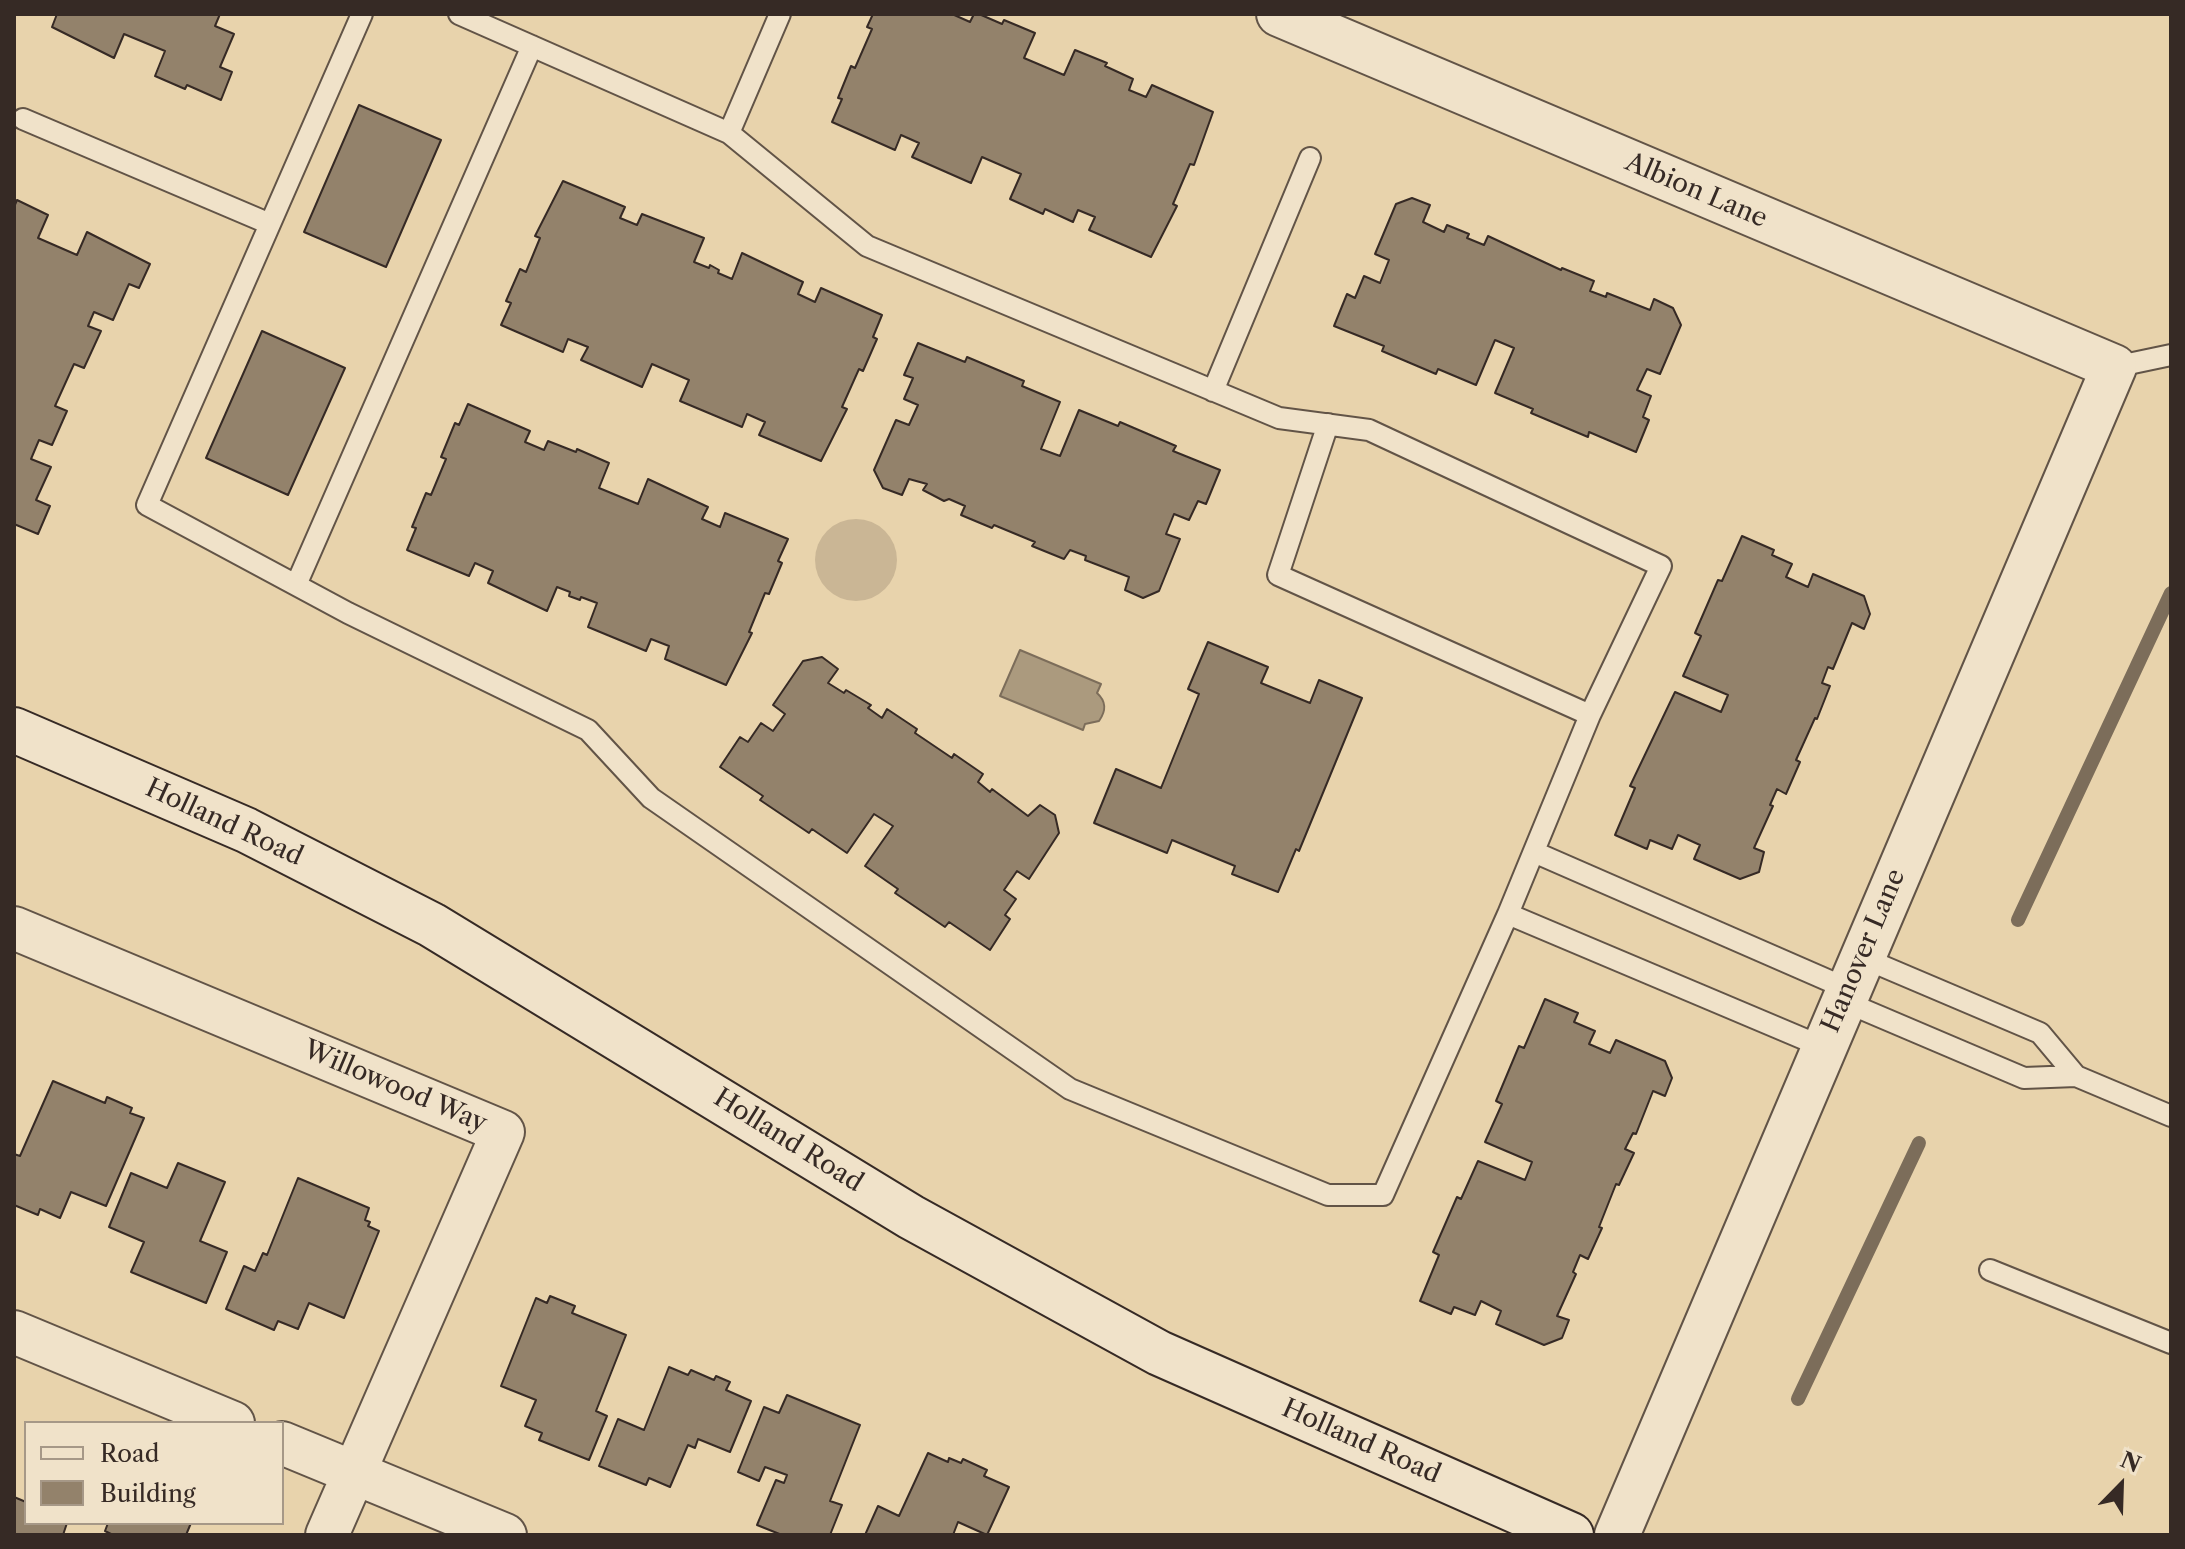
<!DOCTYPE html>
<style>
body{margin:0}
#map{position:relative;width:2185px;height:1549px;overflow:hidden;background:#e8d3ac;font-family:"Libre Caslon Text",serif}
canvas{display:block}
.frame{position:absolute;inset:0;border:16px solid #362a25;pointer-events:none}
.legend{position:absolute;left:24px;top:1421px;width:260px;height:104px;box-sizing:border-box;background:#f0e2c9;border:2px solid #a69887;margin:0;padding:10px 14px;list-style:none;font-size:24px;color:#362a25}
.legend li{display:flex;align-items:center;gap:16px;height:40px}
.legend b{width:40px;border:2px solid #a69887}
.north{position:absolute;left:2081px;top:1445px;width:80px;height:80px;-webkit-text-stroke:6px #f0e2c9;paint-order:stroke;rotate:23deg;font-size:22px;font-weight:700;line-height:32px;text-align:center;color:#362a25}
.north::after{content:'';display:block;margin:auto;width:28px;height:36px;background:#362a25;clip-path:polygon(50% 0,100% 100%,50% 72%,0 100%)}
</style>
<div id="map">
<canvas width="2185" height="1549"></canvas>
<div class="frame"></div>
<ul class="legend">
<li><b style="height:10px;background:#f0e2c9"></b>Road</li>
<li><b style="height:22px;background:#93826b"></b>Building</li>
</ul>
<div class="north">N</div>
</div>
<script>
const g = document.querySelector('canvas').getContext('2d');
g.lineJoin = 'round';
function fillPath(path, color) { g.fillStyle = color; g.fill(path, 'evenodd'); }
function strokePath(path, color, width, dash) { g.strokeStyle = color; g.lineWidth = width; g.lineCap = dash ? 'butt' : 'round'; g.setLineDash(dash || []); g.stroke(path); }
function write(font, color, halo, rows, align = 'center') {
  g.font = font + ' "Libre Caslon Text",serif'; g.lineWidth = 8; g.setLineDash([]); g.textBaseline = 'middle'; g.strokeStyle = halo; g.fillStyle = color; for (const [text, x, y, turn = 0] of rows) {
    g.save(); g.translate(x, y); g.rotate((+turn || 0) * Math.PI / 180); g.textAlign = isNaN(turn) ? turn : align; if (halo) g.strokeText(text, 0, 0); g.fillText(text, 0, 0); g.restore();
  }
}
const green = new Path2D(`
 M815 560a41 41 0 1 1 82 0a41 41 0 1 1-82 0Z`);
const water = new Path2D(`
 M1020,650L1101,684L1097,693C1107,702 1106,711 1099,721L1085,724L1083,730L1000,696Z`);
const stream = new Path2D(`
 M2018,920L2171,593
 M1798,1399L1919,1143`);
const building = new Path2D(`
 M57,14H220L215,26L234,34L220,67L232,72L221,100L187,85L185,89L155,76L165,51L124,34L114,58L52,27Z
 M873,14H952L970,22L974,14H979L1002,24L1004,20L1035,33L1024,58L1064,75L1075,50L1107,63L1105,66L1133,79L1129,90L1146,97L1152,85L1213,112L1194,165L1190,164L1173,204L1177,206L1151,257L1089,230L1095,217L1078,210L1073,222L1045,209L1043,214L1010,199L1021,174L982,157L971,183L912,157L919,143L901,135L895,150L832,122L842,99L838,98L851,66L855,68L872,29L867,27Z
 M359,105L441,140L386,267L304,232Z
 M563,181L625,207L620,218L637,225L642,214L704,238L694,262L709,268L710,265L719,270L718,273L732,279L742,253L803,282L798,294L815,302L821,288L882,315L873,337L877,339L863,371L859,369L842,407L847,409L821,461L759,435L765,422L747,414L742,427L680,401L689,380L652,364L642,387L581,360L588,347L568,339L563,352L501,325L511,303L506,301L520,269L526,272L540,238L535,236Z
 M1412,198L1430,205L1423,222L1444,232L1447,225L1469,234L1467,238L1484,245L1488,236L1561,270L1562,268L1594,281L1590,291L1606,297L1607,293L1650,310L1654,299L1673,308L1681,325L1660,374L1647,369L1637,390L1651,396L1643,417L1649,420L1636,452L1589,432L1588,437L1531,413L1533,409L1495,393L1514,348L1495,340L1476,385L1438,369L1436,374L1382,351L1384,346L1334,326L1347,294L1355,298L1364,276L1380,283L1389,260L1375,254L1396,204Z
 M17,200L48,215L38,238L77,255L87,232L150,264L139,288L129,284L113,320L94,312L88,326L101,331L84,368L74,364L55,406L67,411L52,445L39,440L31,459L51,467L36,500L50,506L38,534L14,524V207Z
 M262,331L345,368L288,495L206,458Z
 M918,343L965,362L967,357L1024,381L1022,386L1060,402L1041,449L1060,456L1079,410L1118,426L1120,422L1176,446L1173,451L1220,470L1206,504L1198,501L1189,520L1174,514L1166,534L1180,539L1159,591L1143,598L1125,590L1129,577L1085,560L1086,556L1070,550L1064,559L1032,546L1035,542L994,525L992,528L961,515L965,506L949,499L944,501L923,490L927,484L909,479L902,495L883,488L874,470L896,420L909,425L918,405L904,399L913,378L904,375Z
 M468,404L530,431L525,442L544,450L548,441L576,452L577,449L609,463L599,488L638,504L648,479L708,507L702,519L720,527L725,513L788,539L778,561L782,563L769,594L765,593L749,632L752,633L726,685L665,659L669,646L651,639L646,651L588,627L597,603L581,597L580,600L569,596L570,592L557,587L547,611L488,583L493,571L475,563L469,576L407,550L416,528L412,527L426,493L431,495L446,459L441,457L455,423L459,425Z
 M1742,536L1774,550L1772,555L1792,564L1786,577L1808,587L1813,574L1864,596L1870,614L1864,629L1852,623L1833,669L1828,667L1822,683L1830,686L1817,719L1815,718L1796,760L1800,762L1786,794L1777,789L1770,805L1773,806L1754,848L1764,852L1759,872L1740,879L1694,859L1700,845L1678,835L1672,849L1650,840L1647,849L1615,835L1635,788L1630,786L1675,692L1721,712L1728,695L1683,676L1701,636L1695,633L1718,580L1722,581Z
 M1208,642L1268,667L1261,683L1310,703L1319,680L1362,698L1299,851L1296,849L1278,892L1232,874L1235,866L1172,840L1167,853L1094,823L1116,769L1161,788L1199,694L1188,689Z
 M822,657L838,669L828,683L844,693L846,690L871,705L868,708L882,718L887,709L917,729L915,733L952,758L954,754L983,774L978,782L990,792L992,789L1028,816L1040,805L1055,815L1059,833L1029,879L1017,871L1004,890L1016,899L1005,915L1010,919L990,950L949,922L945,927L895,893L898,889L865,866L893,826L874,814L847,853L812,829L809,833L760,800L763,796L720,767L740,737L748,742L761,723L773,731L785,714L773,705L803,661Z
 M1545,999L1578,1013L1574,1022L1595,1031L1589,1044L1610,1053L1616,1040L1665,1061L1672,1078L1665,1096L1653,1091L1636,1134L1633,1133L1625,1149L1634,1153L1619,1185L1616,1184L1599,1227L1602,1228L1588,1259L1580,1255L1573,1272L1576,1274L1557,1316L1569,1320L1562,1338L1544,1345L1496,1324L1501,1311L1481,1301L1475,1315L1454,1307L1451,1314L1420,1301L1439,1255L1433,1252L1457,1197L1461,1199L1478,1161L1525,1180L1532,1162L1485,1142L1502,1104L1496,1101L1519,1046L1524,1048Z
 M53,1081L105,1103L107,1097L132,1108L130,1113L144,1118L106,1206L71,1192L60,1218L40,1209L38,1215L14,1205V1154L20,1156Z
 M178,1163L225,1182L200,1241L227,1252L206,1303L131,1272L144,1242L109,1227L131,1173L167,1188Z
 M298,1178L369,1208L365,1220L370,1222L368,1226L379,1231L344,1318L309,1303L298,1329L278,1321L274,1330L226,1309L244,1266L255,1271L263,1253L267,1255Z
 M550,1296L575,1306L572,1313L626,1335L596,1411L607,1416L589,1460L539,1440L542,1433L525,1426L536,1400L501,1386L536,1298L547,1303Z
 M669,1367L688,1375L691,1370L714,1380L716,1376L730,1382L726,1390L751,1401L730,1452L698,1439L695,1448L688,1445L670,1487L649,1478L646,1485L599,1466L618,1419L644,1430Z
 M787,1395L860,1425L830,1501L842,1505L830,1535H782L757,1525L776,1480L784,1483L787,1475L765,1467L759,1481L738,1472L764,1407L779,1413Z
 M928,1453L948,1462L949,1458L961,1463L963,1459L987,1470L984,1476L1009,1487L987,1535L958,1522L953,1535H865L878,1506L899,1516Z
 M14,1497L26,1502V1523H67L63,1535H14Z
 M108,1523H191L186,1535H113L105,1531Z`);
const service = new Path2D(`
 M362,14L147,505L348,613L588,730L651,798L1070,1089L1328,1195H1383L1508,914L1590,715
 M459,14L729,133
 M780,14L729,133L867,246L1279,418L1369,430L1661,566L1590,715L1278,575L1328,424
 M23,119L270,224
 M2114,367L2171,355
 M1213,391L1310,158
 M296,585L532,46
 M1534,852L1848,989
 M1508,914L1823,1047
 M1861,957L2040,1033L2076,1076
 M1843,1001L2024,1078L2076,1076L2171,1116
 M1990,1270L2171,1343`);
const minor = new Path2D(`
 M14,928L503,1132L327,1535
 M14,1332L233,1423
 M282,1443L505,1535`);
const tertiary = new Path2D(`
 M1279,14L2114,367L1617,1535`);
const secondary = new Path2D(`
 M14,730L246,830L432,925L911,1217L1159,1353L1571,1535`);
const streetNames = [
 ["Albion Lane",1696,191,23],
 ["Holland Road",224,823,25],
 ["Hanover Lane",1864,951,-67],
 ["Willowood Way",395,1087,23],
 ["Holland Road",788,1141,32],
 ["Holland Road",1361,1442,24]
];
fillPath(green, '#cab695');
fillPath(water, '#ab9a7e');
strokePath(water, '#7c6d5a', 2);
strokePath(stream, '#7c6d5a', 14);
fillPath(building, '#93826b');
strokePath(building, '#362a25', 2);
strokePath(service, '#625447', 24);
strokePath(minor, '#625447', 46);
strokePath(tertiary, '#625447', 48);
strokePath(secondary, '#362a25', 48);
strokePath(service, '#f0e2c9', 20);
strokePath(minor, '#f0e2c9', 42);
strokePath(tertiary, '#f0e2c9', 44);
strokePath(secondary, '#f0e2c9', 44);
write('26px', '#362a25', '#f0e2c9', streetNames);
</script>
